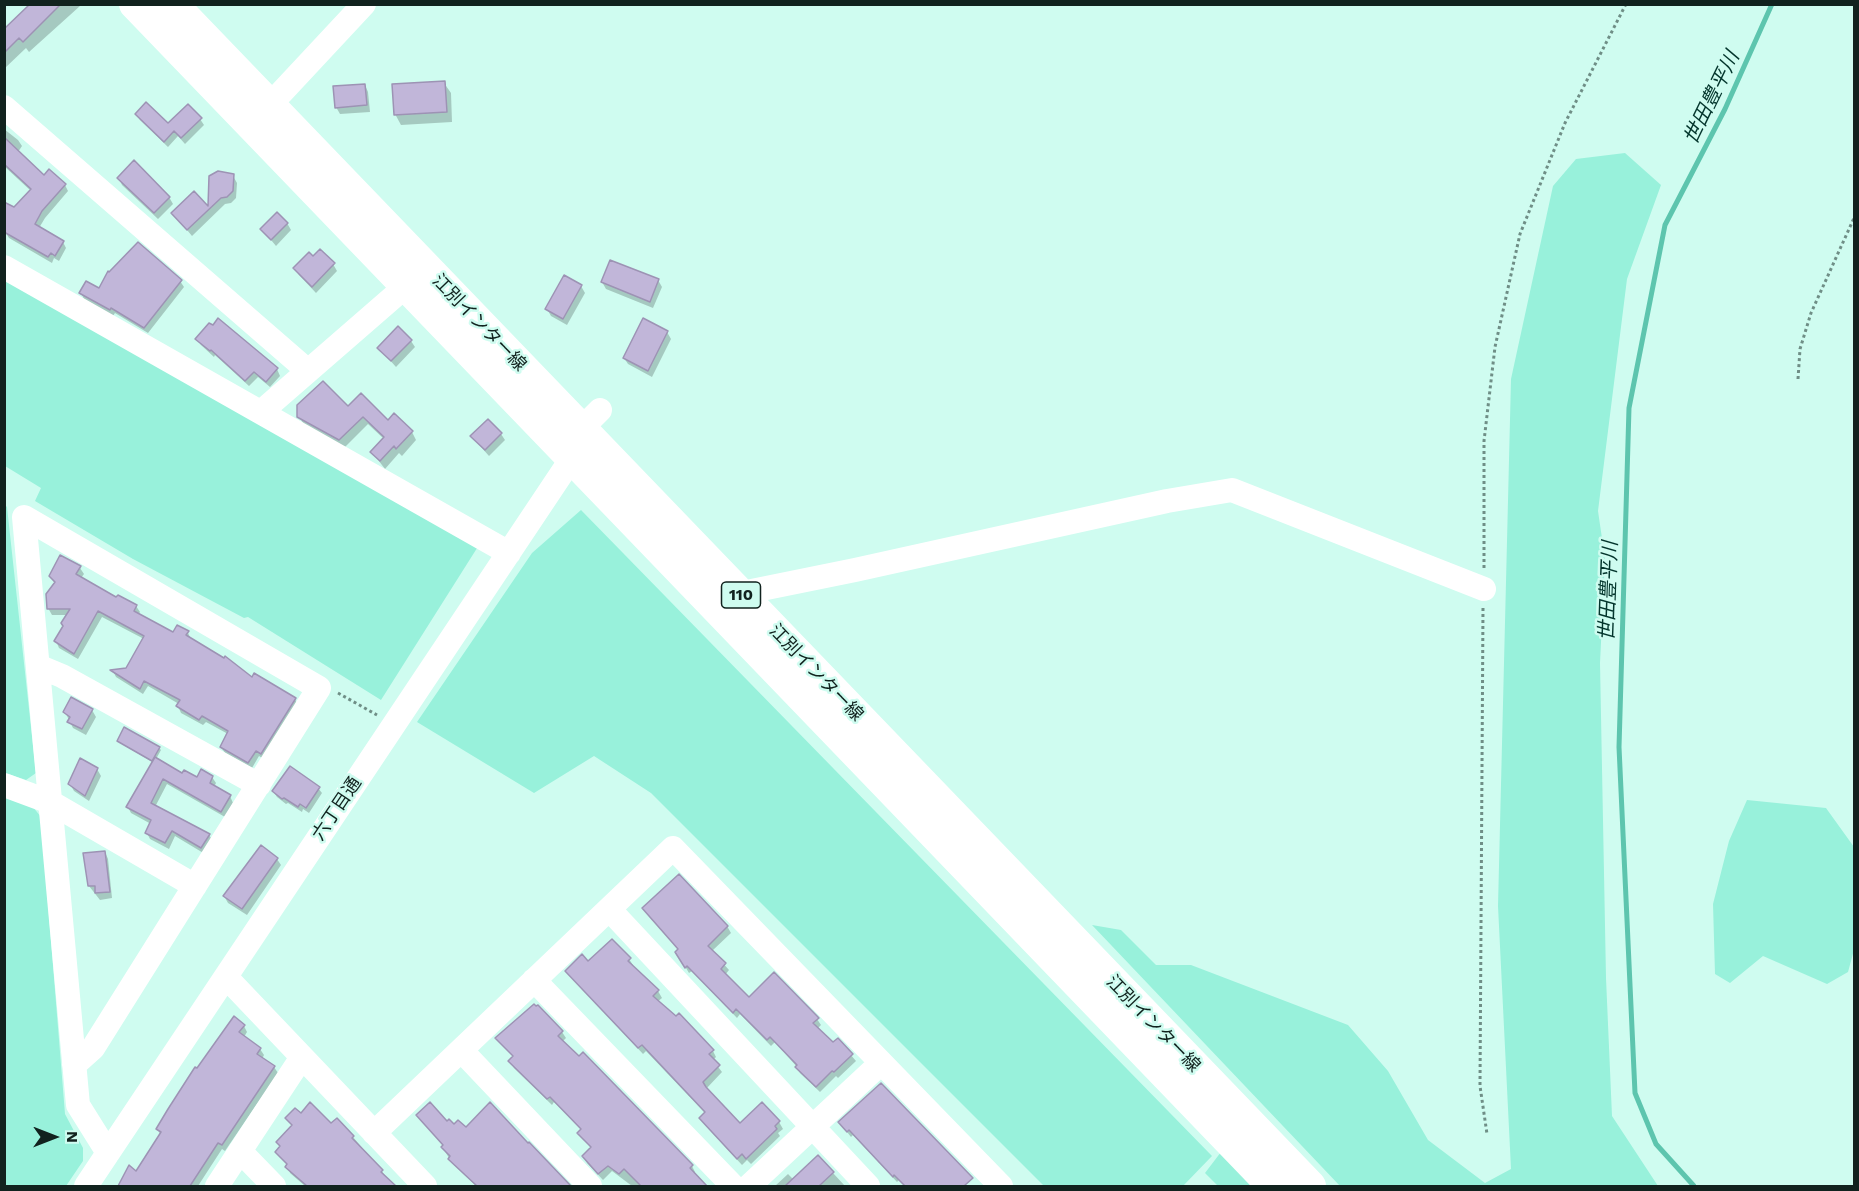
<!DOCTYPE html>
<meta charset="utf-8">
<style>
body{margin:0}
#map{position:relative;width:1859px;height:1191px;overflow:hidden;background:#cffcf0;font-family:"Work Sans",sans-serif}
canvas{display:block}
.frame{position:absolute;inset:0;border:6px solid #11221e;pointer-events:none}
.north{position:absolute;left:24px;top:1107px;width:60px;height:60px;-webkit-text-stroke:4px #cffcf0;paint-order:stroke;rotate:90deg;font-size:16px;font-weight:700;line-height:24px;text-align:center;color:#11221e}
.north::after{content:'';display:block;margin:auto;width:21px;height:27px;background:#11221e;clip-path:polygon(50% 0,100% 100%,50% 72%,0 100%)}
</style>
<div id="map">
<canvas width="1859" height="1191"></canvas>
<div class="frame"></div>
<div class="north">N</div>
</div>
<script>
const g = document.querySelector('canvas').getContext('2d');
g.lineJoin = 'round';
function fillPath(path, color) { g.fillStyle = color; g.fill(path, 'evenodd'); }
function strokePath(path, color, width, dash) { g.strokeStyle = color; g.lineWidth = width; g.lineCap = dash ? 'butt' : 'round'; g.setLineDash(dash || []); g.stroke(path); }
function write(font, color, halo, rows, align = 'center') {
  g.font = font + ' "Work Sans","Noto Sans JP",sans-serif'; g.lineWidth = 5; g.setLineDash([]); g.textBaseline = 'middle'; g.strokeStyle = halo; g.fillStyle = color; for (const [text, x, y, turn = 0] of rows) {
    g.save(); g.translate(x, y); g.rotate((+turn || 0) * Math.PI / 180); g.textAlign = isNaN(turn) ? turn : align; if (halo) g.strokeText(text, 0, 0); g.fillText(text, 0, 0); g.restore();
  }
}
const green = new Path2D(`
 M1625,153L1661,185L1627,279L1598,511L1605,559L1600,663L1606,978L1612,1116L1658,1186H1340L1092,925L1121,930L1156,965H1191L1348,1025L1388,1071L1428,1140L1485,1183L1511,1169L1498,906L1511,379L1553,186L1576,159Z
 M4,280L479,545L381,700L248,617L244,618L133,559L35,501L41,488L5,466Z
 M5,505L7,507L36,773L26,780L5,773Z
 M581,510L1212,1156L1183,1186H1044L651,793L594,756L534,793L417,722L532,553Z
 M4,796L33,807L41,817L65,1114L83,1148V1161L66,1186H5Z
 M1747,800L1826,808L1854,847V950L1848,972L1827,984L1763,956L1730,983L1715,974L1713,904L1729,841Z
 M1221,1152L1254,1186H1218L1205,1173Z`);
const shadow = new Path2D(`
 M32,4L80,6L29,52L26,48L4,69V31Z
 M444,83L451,93L452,122L401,125L395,114Z
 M365,85L368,92L370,112L340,114L336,107Z
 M136,114L168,125L200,119L204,125L185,144L178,136L168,147L140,120Z
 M4,129L18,140L22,146L18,152L44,177L65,185L68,191L45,218L39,228L63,242L66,248L59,261L54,258L52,263L9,238L4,230L15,209L31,191L4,166Z
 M233,176L237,183L236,198L231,203L225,204L192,236L173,213L194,193L210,209L211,177Z
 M119,178L169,197L173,204L158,219L122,185Z
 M287,223L291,230L276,246L262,229Z
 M333,264L337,271L316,293L299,275L295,269Z
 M658,280L662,287L653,308L606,289L602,282Z
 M180,281L184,287L148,333L115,313L113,316L84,299L81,293Z
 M581,286L585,293L567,325L551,316L547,309Z
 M667,332L671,339L652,377L628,364L624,358Z
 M197,339L277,369L280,376L270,387L258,377L249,386L215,355L214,357L201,345Z
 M411,341L415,347L396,367L379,348Z
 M348,408L412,432L416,440L402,456L399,453L385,469L372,452L384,439L368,424L344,448L304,425L299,416Z
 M501,434L505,440L489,456L472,437Z
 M80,568L84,574L81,578L117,600L136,606L140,612L138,615L173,634L188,633L191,639L252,679L295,699L298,706L265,760L259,756L252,768L225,753L221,747L228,734L206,722L203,725L181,713L178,706L179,704L148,686L143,694L116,677L113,671L127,670L144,639L102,617L78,659L59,648L56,641L65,626L68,615H52L48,608L55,584L50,576Z
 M92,710L96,717L86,735L73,728L65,712Z
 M119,741L159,748L161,750L156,759L183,775L197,779L212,777L216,783L214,787L230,796L233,803L225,817L167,784L155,807L209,835L213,841L205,854L175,836L169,849L150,839L147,833L151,824L131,813L128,807L154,763L120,743Z
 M97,769L101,776L89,801L74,791L70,784Z
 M318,788L322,793L309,813L303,809L302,812L288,803L286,804L277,797L273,791Z
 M105,852L108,859L112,898L100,900L89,886Z
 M277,859L281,865L247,915L228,903L224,896Z
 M647,914L727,926L731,933L712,951L729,970L725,975L749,999L817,1019L821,1025L817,1029L833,1045L838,1040L856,1061L838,1078L836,1076L820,1092L800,1073L797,1067L775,1042L771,1046L740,1014L737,1018L692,971L689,973L677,953L679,950Z
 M629,959L633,965L632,967L658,991L662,998L657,1002L713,1051L716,1057L713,1060L722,1072L706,1089L740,1125L762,1104L779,1122L783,1129L778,1133L780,1136L751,1164L747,1160L742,1165L705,1125L701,1119L706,1114L646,1051L643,1054L571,977L567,971L588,963Z
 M244,1026L247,1032L244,1037L260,1049L264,1055L262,1059L274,1067L278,1073L225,1151L222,1149L198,1186H120L129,1167L137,1173L161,1135L157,1129L197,1070Z
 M562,1032L566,1038L562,1042L692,1166L695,1172L693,1174L705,1186H632L612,1171L603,1180L587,1163L584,1157L591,1148L579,1133L582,1130L554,1102L552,1105L514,1068L510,1061L514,1057L497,1038Z
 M301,1115L331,1125L353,1137L394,1186H305L290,1173L288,1166L277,1152L293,1127L287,1118Z
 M418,1115L529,1144L569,1186H476L453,1164L442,1147L444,1146Z
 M840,1123L965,1174L952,1186H905L899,1180L897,1182L853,1135L851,1137Z
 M833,1173L845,1186H775L788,1174L794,1180Z`);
const stream = new Path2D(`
 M1694,1186L1656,1144L1635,1093L1619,747L1629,408L1665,225L1725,109L1772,4`);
const building = new Path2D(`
 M30,4H61L23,42L19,38L4,53V29Z
 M445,81L447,112L394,115L392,84Z
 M365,84L367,105L335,108L333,86Z
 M146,102L168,123L188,104L202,118L181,138L174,131L164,142L135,114Z
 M4,137L44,175L49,169L66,184L42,211L35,224L64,241L55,256L51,253L48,257L4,232V202L14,207L31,189L4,164Z
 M134,160L170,197L154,213L117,178Z
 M218,171L234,174L233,191L227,197L221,198L187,230L171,213L194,191L208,206L209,176Z
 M277,212L288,223L271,240L260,229Z
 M138,242L182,280L144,328L111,308L110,310L79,293L86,281L99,288L108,271L109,272Z
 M320,249L335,263L312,287L293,268L309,252L313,256Z
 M610,260L659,279L650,302L601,282Z
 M564,275L582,285L563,319L545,309Z
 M218,318L278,368L266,382L254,372L245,381L211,350L210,351L195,339L209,323L213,325Z
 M643,318L668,331L648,371L623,358Z
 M398,326L412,340L391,361L377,348Z
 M323,381L348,406L361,393L388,420L394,413L413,431L396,449L394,446L380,461L370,452L384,437L363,417L339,440L297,417V405Z
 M488,419L502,433L485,450L470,436Z
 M60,555L81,566L76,574L116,597L118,595L137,605L134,611L173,632L177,625L189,631L186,635L224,658L225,656L252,677L254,673L296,698L261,754L256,751L248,763L220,747L228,731L202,716L199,720L176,706L180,700L144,681L140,689L110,670L126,668L144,636L98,611L74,654L54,641L63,626L61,623L70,609H47L46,594L55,582L49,576Z
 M71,697L93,709L82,729L67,722L70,717L63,712Z
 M124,727L160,747L152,761L117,741Z
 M155,757L182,773L184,770L197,777L201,769L213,776L210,783L231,795L221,812L163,779L151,803L210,834L201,848L172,831L165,843L145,833L151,820L126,807Z
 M80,758L98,768L85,796L68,784Z
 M290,766L320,787L306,808L300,804L298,807L284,798L282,799L272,791Z
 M261,845L278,858L242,909L223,896Z
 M105,851L110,892L95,893V886H88L83,853Z
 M679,874L728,926L708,946L726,963L721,969L749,997L774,972L819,1018L813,1023L833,1042L838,1038L853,1054L834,1072L832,1071L816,1087L795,1067L797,1065L770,1037L767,1040L736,1009L733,1013L687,966L685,968L675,952L678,949L642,908Z
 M612,939L631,958L628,961L659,990L653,996L676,1016L679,1013L714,1050L709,1054L720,1065L703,1082L706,1087L740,1123L762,1102L780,1121L775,1126L777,1129L746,1159L742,1154L737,1159L699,1118L705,1112L642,1045L638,1048L565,971L582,954L588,961Z
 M534,1004L536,1006L538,1005L563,1031L558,1036L579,1056L583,1052L693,1165L690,1168L707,1186H641L624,1169L619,1174L608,1166L598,1174L582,1156L591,1147L577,1133L581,1129L550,1097L547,1099L508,1061L513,1056L495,1038Z
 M234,1016L245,1025L239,1032L261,1048L257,1054L275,1066L222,1145L218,1143L190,1186H118L129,1165L136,1171L161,1132L156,1129L168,1109L195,1067L197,1068Z
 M881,1083L973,1178L964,1186H905L894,1175L893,1177L849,1130L847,1132L838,1122Z
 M310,1102L331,1123L337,1118L354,1136L352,1138L383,1170L381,1172L396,1186H307L285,1167L287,1164L275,1152L280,1146L276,1142L292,1125L285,1118L295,1108L301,1113Z
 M430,1102L447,1121L449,1119L454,1124L458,1120L466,1127L490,1102L528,1143L529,1142L571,1186H477L448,1159L450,1156L441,1147L443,1145L416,1115Z
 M818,1155L834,1172L819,1186H785Z`);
const path = new Path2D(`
 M1798,379L1800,349L1811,313L1854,218
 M1484,568V441L1495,347L1520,234L1565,123L1626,4
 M1483,608L1480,1086L1487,1134
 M338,693L377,715`);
const minor = new Path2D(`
 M281,93L364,4
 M4,107L308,371
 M4,267L509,553
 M261,412L406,286
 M727,596L855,570L1167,501L1232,490L1484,589
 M38,666L62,676L259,785
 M4,785L50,802L195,886
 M609,909L868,1186
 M226,977L425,1186
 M534,980L733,1186
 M461,1050L590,1186
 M74,1065L93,1048L319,688L24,517L78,1105L108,1153
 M374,1133L673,848L1001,1186
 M240,1151L274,1186
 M86,1186L572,458L581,429L600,410
 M217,1186L302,1057
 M749,1186L881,1063`);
const major = new Path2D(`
 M135,4L1273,1186
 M172,4L1310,1186`);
const shields = [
 [741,595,39]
];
const shieldNames = [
 ["110",741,595]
];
const streetNames = [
 ["江別インター線",479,323,46],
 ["江別インター線",816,673,46],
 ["六丁目通",337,809,-56],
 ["江別インター線",1153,1024,46]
];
const waterNames = [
 ["世田豊平川",1712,98,-64],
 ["世田豊平川",1609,591,-88]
];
fillPath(green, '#98f1db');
fillPath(shadow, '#0003');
strokePath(stream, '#5dc5ae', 5);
fillPath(building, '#c1b6d9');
strokePath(building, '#9d93b4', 1.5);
strokePath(path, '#6f8e86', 3, [3, 3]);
strokePath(minor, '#fff', 24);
strokePath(major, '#fff', 32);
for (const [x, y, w] of shields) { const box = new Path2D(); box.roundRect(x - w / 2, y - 13, w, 26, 4.5); g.fillStyle = '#cffcf0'; g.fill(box); strokePath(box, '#11221e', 1.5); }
write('bold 16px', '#11221e', null, shieldNames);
write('18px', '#11221e', '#cffcf0', streetNames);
write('italic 20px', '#03352c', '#cffcf0', waterNames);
</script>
